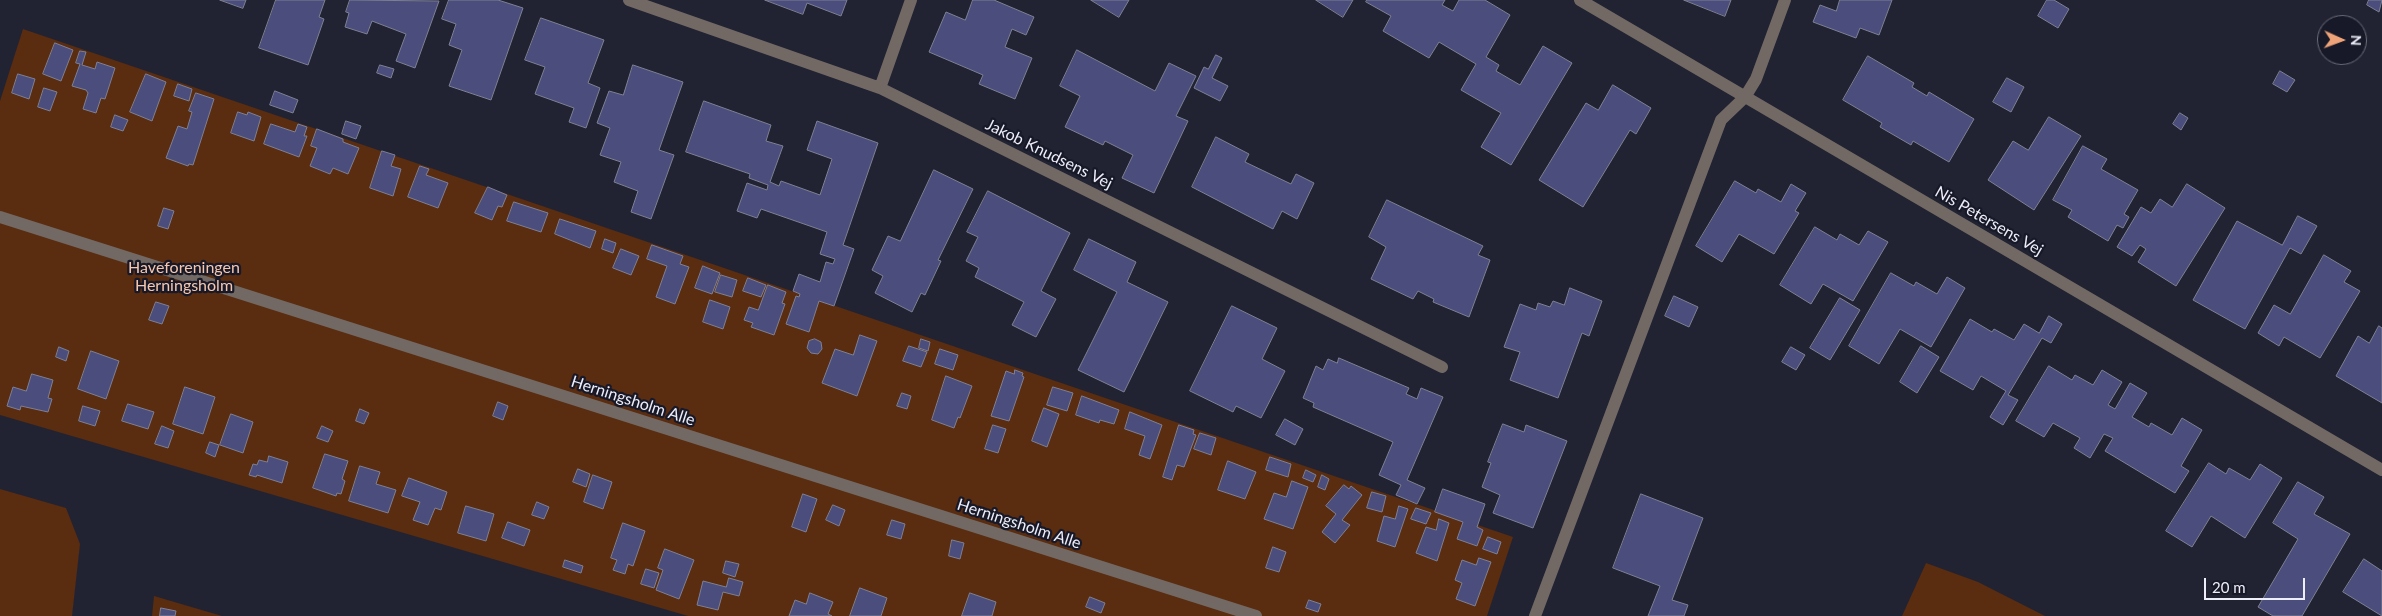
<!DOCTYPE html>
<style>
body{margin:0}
#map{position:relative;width:2382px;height:616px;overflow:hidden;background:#212332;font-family:Lato,sans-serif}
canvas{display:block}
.north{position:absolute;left:2317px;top:15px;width:50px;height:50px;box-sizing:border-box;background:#181928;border:1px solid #6d6e7c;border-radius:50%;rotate:92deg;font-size:14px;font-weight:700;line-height:20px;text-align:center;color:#edeef9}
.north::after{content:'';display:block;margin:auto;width:18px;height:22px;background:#efa378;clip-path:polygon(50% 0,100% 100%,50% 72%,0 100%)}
.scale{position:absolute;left:2204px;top:578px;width:101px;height:22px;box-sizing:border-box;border:2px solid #edeef9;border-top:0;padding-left:6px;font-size:15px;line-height:18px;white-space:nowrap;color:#edeef9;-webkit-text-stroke:4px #181928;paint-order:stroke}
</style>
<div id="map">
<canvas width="2382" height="616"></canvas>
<div class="north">N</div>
<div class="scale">20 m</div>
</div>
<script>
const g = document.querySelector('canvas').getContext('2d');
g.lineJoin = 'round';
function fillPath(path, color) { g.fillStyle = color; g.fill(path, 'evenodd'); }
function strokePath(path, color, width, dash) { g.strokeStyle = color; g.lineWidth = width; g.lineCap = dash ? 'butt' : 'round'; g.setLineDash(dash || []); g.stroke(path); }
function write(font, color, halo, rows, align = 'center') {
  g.font = font + ' Lato,sans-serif'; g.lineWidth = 4.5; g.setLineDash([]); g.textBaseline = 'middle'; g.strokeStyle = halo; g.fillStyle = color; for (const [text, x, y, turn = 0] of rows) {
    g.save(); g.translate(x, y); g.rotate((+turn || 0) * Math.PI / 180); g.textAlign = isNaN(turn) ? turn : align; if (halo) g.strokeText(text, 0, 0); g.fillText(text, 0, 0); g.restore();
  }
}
const green = new Path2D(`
 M23,29L1513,537L1487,616H688L0,415V101Z
 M0,489L66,508L80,544L72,616H0Z
 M1926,563L1978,582L2045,616H1902Z
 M154,596L222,616H152Z`);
const building = new Path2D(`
 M220,0H246L243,8Z
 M276,0H325L319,17L324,19L308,65L259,48Z
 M350,0L439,1L415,68L396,61L406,34L372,21L367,34L345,27L349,13L346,12Z
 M449,0H498L523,8L491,100L449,86L462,50L449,45L456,24L442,19Z
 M765,0H847L841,16L807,3L803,14Z
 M973,0H994L1034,17L1026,35L1012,29L1005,47L1032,58L1015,99L979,84L983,75L929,52L946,12L965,20Z
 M1091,0H1129L1119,17Z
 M1316,0H1353L1343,17Z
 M1367,0H1445L1442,5L1453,11L1459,0H1485L1510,15L1486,57L1499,65L1496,71L1520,85L1543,46L1572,63L1511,165L1481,147L1501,113L1461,90L1476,64L1439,42L1429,58L1383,31L1391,16L1366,2Z
 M1684,0H1731L1725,16Z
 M1840,0H1892L1879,35L1860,28L1856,38L1813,22L1820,5L1836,11Z
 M2047,0H2054L2069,9L2058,28L2038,16Z
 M2369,0H2382L2379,12L2367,5Z
 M541,18L604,40L588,83L600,88L586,128L569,122L574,108L535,94L545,67L525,60Z
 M55,43L73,50L61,81L43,74Z
 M1077,50L1155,91L1169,63L1196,76L1176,116L1188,121L1154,193L1122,178L1133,155L1105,141L1103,145L1065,127L1080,96L1060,86Z
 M80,51L86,52L82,65L95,69L97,62L115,68L105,99L101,98L96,113L83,109L88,93L86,90L72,86L80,64L76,63Z
 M1216,55L1222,58L1212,78L1228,86L1220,101L1194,88L1204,67L1208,69Z
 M1868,56L1914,83L1912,87L1927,96L1929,92L1974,119L1949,162L1913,141L1911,145L1880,127L1882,123L1843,100Z
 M380,65L394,69L391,78L377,73Z
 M633,65L683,82L659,150L674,155L651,219L631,212L638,191L614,182L621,162L600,155L610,128L597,123L609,91L623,95Z
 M2280,71L2295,80L2287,92L2273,84Z
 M18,74L35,79L29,99L12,93Z
 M146,74L166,82L152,121L130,112Z
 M2007,78L2024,87L2011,112L1993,102Z
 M178,84L192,89L189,101L174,96Z
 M1613,85L1651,108L1636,134L1630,130L1583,207L1539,180L1586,103L1598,110Z
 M44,88L57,92L50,111L38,107Z
 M275,91L298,100L293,113L270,105Z
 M196,93L214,99L193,165L189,164L188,166L166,158L178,126L187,129L192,112L189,111Z
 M704,101L771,125L766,141L783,146L770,182L779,186L781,181L820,195L832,159L807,150L817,121L878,143L843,245L854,249L834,306L819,301L809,332L786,324L796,296L799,297L800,294L793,291L799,274L820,282L826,262L833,264L835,259L820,254L827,232L761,209L757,218L737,211L747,183L767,190L768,185L749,178L750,174L686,152Z
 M238,112L247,115L248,112L261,117L254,141L231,133Z
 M2180,113L2188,118L2181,130L2173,124Z
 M115,115L128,120L123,131L111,127Z
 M2049,117L2081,136L2034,210L1988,180L2013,141L2028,150Z
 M346,121L361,126L356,139L342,134Z
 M271,124L295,132L298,124L307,127L304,136H307L299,157L264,144Z
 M317,129L343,139V142L359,148L348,174L333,168L330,174L310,166L317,148L311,146Z
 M1216,137L1249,154L1245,162L1291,184L1296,174L1314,183L1297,219L1282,211L1273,229L1192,187Z
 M2083,146L2107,159L2101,169L2138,190L2124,214L2129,217L2123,228L2117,225L2108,241L2068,217L2072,210L2053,200Z
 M382,151L395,155L391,166L401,169L393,196L370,188Z
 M420,166L429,169L426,175L448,183L438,208L408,197Z
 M934,170L973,189L938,260L941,261L925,295L921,293L912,312L875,293L883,276L872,270L888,236L900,241Z
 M1735,181L1756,193L1758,189L1781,202L1791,184L1806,193L1795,211L1799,213L1774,254L1739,234L1722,262L1696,246Z
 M2187,184L2225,208L2176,286L2138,262L2146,249L2140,245L2132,256L2117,247L2141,207L2151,213L2160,199L2172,207Z
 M488,187L507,195L502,207L498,206L492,220L475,213Z
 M988,191L1070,233L1041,291L1056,299L1036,337L1012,325L1024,302L975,277L979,268L966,261L978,237L967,232Z
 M1387,200L1483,246L1478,255L1490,260L1469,317L1433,302L1434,299L1418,291L1413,299L1371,279L1386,247L1369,237Z
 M514,202L548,213L541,232L507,221Z
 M164,208L174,211L168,229L158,226Z
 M2298,216L2317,226L2301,254L2290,248L2245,329L2193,300L2237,221L2282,245Z
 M560,219L596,231L590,248L555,234Z
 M1815,227L1837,240L1840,234L1859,245L1868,231L1888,242L1853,301L1823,284L1811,304L1780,285Z
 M605,239L616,243L613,253L602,249Z
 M1089,239L1136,262L1127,282L1168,302L1124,392L1078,370L1117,292L1074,270Z
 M652,245L683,256L680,264L689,267L675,304L656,297L667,266L647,259Z
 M621,249L639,256L631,275L613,268Z
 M2324,255L2351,271L2344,282L2360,291L2320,358L2284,337L2279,346L2258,333L2274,305L2290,314Z
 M703,266L720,273L712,294L695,288Z
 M1891,273L1914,286L1916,282L1937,294L1947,277L1965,288L1931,347L1900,329L1879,364L1849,346Z
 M721,275L737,280L732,297L715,292Z
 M748,278L766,285L761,297L743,291Z
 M768,285L786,292L782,303L785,304L774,335L751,327L753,323L744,320L749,307L758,310Z
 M1570,288L1602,301L1589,336L1582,333L1558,398L1510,380L1520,352L1504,347L1520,304L1536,310L1538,303L1550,307L1553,301L1564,305Z
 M1674,296L1698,307L1689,327L1665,316Z
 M1840,298L1860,310L1830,360L1810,348Z
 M710,300L730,307L723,329L703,322Z
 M156,302L169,306L162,324L149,320Z
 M1232,306L1277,328L1262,359L1285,371L1261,418L1236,406L1233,412L1190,391Z
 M2049,316L2062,324L2051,343L2042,338L2008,395L2018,400L2003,425L1990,417L2006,391L1981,376L1973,390L1940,371L1970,319L1992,332L1994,329L2014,340L2024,324L2039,333Z
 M2379,326L2382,328V403L2336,376L2358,336L2369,343Z
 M860,335L877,341L857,396L822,383L835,349L853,355Z
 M815,339L821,342L822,349L818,354L811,353L807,348L809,341Z
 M921,339L930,342L928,351L919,348Z
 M909,346L927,352L921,367L903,361Z
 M1921,346L1939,357L1917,393L1900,382Z
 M59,347L69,351L66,361L56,357Z
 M1791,347L1805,355L1796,370L1782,362Z
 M940,349L958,355L953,370L935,364Z
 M91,351L119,361L106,399L78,389Z
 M1339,358L1409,388L1406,394L1417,399L1421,388L1443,397L1407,480L1425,488L1417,504L1396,495L1401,485L1379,475L1393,442L1313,407L1314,403L1303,398L1316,366L1323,370L1328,359L1337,363Z
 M2049,366L2072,380L2075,375L2093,385L2102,370L2122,382L2108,405L2115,409L2130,383L2147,393L2132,417L2149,427L2151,423L2172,435L2182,418L2202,430L2181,466L2189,471L2175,493L2105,451L2113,438L2104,434L2090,458L2074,448L2080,438L2053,423L2044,437L2016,421Z
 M1015,370L1023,373L1022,376L1024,377L1009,421L991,416L1006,371L1014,374Z
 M32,374L53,380L48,398L52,399L48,412L21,406L20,410L7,406L13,387L26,391Z
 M946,376L972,386L960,418L958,417L954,428L932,420Z
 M185,387L215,397L203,434L173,424Z
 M1053,387L1073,393L1067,411L1047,405Z
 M902,393L911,396L907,409L897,406Z
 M1082,396L1119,410L1114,424L1100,420L1099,423L1076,415Z
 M498,402L508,406L503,420L493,416Z
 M128,404L154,412L148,429L122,421Z
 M83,406L100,411L95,426L79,421Z
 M1044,408L1059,414L1047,447L1032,441Z
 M360,409L369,413L364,424L356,421Z
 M1130,412L1162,425L1150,459L1139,455L1145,436L1125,429Z
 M231,414L253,422L243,453L220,445Z
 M1285,419L1303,429L1295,445L1276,435Z
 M1503,424L1524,432L1526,425L1567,441L1533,528L1493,513L1500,495L1482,487L1491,463L1488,462Z
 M993,425L1006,429L998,453L985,449Z
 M1179,425L1194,430L1193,434L1196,435L1184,467L1177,465L1172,480L1163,477Z
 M162,426L174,431L168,448L155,444Z
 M322,426L333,431L328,442L317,438Z
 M1200,433L1216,438L1211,455L1194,449Z
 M210,442L219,445L215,457L206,453Z
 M325,454L348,461L342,479L345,481L341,494L337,493L336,496L313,488Z
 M269,456L288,462L282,483L257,475L256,477L249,475L253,464L257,465L259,460L267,462Z
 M1270,457L1291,464L1288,477L1266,470Z
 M1228,461L1256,472L1245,499L1218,490Z
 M2209,463L2226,474L2229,468L2250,480L2260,464L2282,478L2245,538L2211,516L2192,547L2166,531Z
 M360,466L380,472L376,484L396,490L388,513L349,501Z
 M578,469L590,474L586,487L573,482Z
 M1306,470L1316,475L1313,482L1303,478Z
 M593,475L612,482L603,509L584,502Z
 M1322,475L1329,479L1325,490L1318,487Z
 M409,478L447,492L441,510L435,508L428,525L413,520L420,502L402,496Z
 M1292,481L1308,487L1293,529L1264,519L1274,493L1286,497Z
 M2298,482L2324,497L2314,514L2350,534L2302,616H2273L2258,607L2298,539L2273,523Z
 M1344,485L1349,489L1351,486L1362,495L1342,520L1350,525L1335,543L1322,532L1336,514L1326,506Z
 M1443,489L1485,504L1477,527L1483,530L1477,546L1457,539L1463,522L1435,512Z
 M1372,492L1386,496L1382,512L1367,508Z
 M803,494L817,499L806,532L792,527Z
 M1641,494L1703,518L1672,600L1688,605L1684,616H1648L1660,586L1613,568Z
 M537,502L549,507L544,519L532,515Z
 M833,505L845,510L839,526L826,520Z
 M466,506L494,514L486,541L458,533Z
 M1399,506L1408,509L1395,547L1377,541L1384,516L1395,519Z
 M1416,508L1431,513L1426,524L1411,519Z
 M1439,519L1449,523L1437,561L1416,553L1426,527L1436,530Z
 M892,520L905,524L901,539L887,535Z
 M508,522L530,530L524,546L502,538Z
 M623,523L645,531L633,566L628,564L625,574L613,570L617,560L611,558Z
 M1488,537L1501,542L1497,554L1483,549Z
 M952,540L964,543L960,559L949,556Z
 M1273,547L1286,552L1279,572L1266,568Z
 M665,549L694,560L679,599L656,590L663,570L658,568Z
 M1479,558L1491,562L1475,606L1456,599L1462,583L1455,580L1462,560L1476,565Z
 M2364,559L2382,571V616L2343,592Z
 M565,560L583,566L581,573L563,567Z
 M726,561L739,564L735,577L723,573Z
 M646,569L659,573L654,588L641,584Z
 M729,578L743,582L739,596L723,592L718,610L697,605L703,581L726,587Z
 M860,588L887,598L881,616H850Z
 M810,593L833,602L828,614L832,616H789L795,600L806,604Z
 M970,593L996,602L992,616H962Z
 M1090,597L1105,603L1101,613L1086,607Z
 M1309,600L1321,604L1318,612L1306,608Z
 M161,608L176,611L175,616H160Z`);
const service = new Path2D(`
 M0,217L1256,616
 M1535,616L1721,120L1745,97`);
const minor = new Path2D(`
 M629,0L880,88L1442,367
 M1580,0L2382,470
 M880,88L911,0
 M1745,97L1756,79L1785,0`);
const streetNames = [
 ["Jakob Knudsens Vej",1049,154,26],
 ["Nis Petersens Vej",1989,221,30],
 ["Herningsholm Alle",633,401,18],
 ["Herningsholm Alle",1019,524,18]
];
const parkNames = [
 ["Haveforeningen",184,268],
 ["Herningsholm",184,286]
];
fillPath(green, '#5a2c10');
fillPath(building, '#4b4d7d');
strokePath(building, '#7e8093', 1);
strokePath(service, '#726964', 12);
strokePath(minor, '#726964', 12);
write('16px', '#edeef9', '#181928', streetNames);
write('16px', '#f7c7ad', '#181928', parkNames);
</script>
